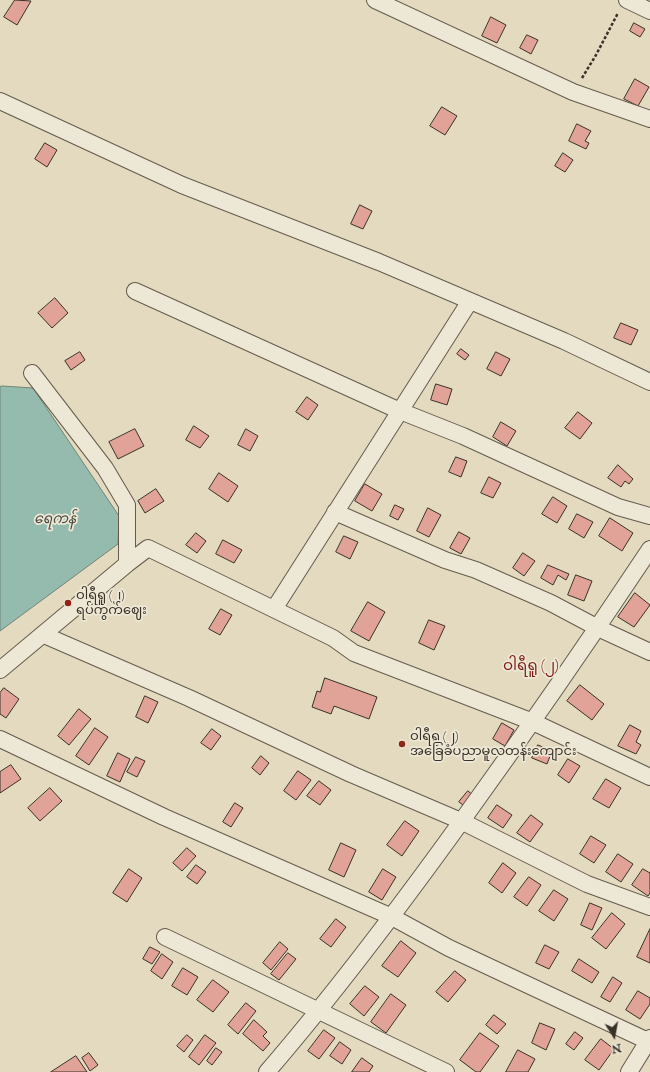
<!DOCTYPE html>
<meta charset="utf-8">
<style>
body{margin:0}
#map{position:relative;width:650px;height:1072px;overflow:hidden;background:#e3dabf;font-family:"IM FELL Double Pica",serif}
canvas{display:block}
.north{position:absolute;left:594px;top:1016px;width:40px;height:40px;-webkit-text-stroke:3px #ede7d5;paint-order:stroke;rotate:169deg;font-size:11px;font-weight:700;line-height:16px;text-align:center;color:#393127}
.north::after{content:'';display:block;margin:auto;width:14px;height:18px;background:#393127;clip-path:polygon(50% 0,100% 100%,50% 72%,0 100%)}
</style>
<div id="map">
<canvas width="650" height="1072"></canvas>
<div class="north">N</div>
</div>
<script>
const g = document.querySelector('canvas').getContext('2d');
g.lineJoin = 'round';
function fillPath(path, color) { g.fillStyle = color; g.fill(path, 'evenodd'); }
function strokePath(path, color, width, dash) { g.strokeStyle = color; g.lineWidth = width; g.lineCap = dash ? 'butt' : 'round'; g.setLineDash(dash || []); g.stroke(path); }
function write(font, color, halo, rows, align = 'center') {
  g.font = font + ' "IM FELL Double Pica","Noto Sans Myanmar",serif'; g.lineWidth = 3.5; g.setLineDash([]); g.textBaseline = 'middle'; g.strokeStyle = halo; g.fillStyle = color; for (const [text, x, y, turn = 0] of rows) {
    g.save(); g.translate(x, y); g.rotate((+turn || 0) * Math.PI / 180); g.textAlign = isNaN(turn) ? turn : align; if (halo) g.strokeText(text, 0, 0); g.fillText(text, 0, 0); g.restore();
  }
}
const water = new Path2D(`
 M2,386L33,388L119,516L118,544L0,631V387Z`);
const building = new Path2D(`
 M15,0L31,1L17,25L4,17Z
 M491,17L506,25L497,43L482,36Z
 M634,23L645,29L640,37L630,31Z
 M527,35L538,40L531,54L520,48Z
 M635,79L649,87L638,106L624,99Z
 M442,107L457,116L445,135L430,126Z
 M577,124L591,131L585,141L589,143L586,149L569,141Z
 M45,143L57,150L47,167L35,159Z
 M563,153L573,160L565,172L555,166Z
 M360,205L372,211L363,229L351,224Z
 M55,298L68,313L52,328L38,313Z
 M621,323L638,330L631,345L614,338Z
 M461,349L469,355L465,360L457,354Z
 M80,352L85,360L71,370L65,361Z
 M496,352L510,359L501,376L487,369Z
 M436,384L452,389L447,405L431,400Z
 M307,397L318,405L308,420L296,412Z
 M578,412L592,423L580,439L565,428Z
 M501,422L516,431L507,446L493,437Z
 M194,426L209,436L200,448L186,440Z
 M135,429L144,446L118,459L109,442Z
 M246,429L258,436L250,451L238,445Z
 M456,457L467,461L461,477L449,472Z
 M618,465L633,479L629,484L625,481L621,487L608,478Z
 M219,473L238,486L228,502L209,489Z
 M489,477L501,483L493,498L481,493Z
 M365,484L382,494L372,511L355,501Z
 M156,489L164,501L145,513L138,501Z
 M553,497L567,506L557,523L542,514Z
 M395,505L404,509L398,520L390,516Z
 M428,508L441,515L429,537L417,531Z
 M577,514L593,522L584,538L569,529Z
 M610,518L633,533L622,551L599,536Z
 M459,532L470,538L461,554L450,548Z
 M196,533L206,541L197,553L186,545Z
 M344,536L358,542L350,559L336,552Z
 M223,540L242,550L234,563L216,554Z
 M523,553L535,561L524,576L513,568Z
 M548,565L569,574L566,580L558,575L553,585L541,578Z
 M576,575L592,581L584,601L568,595Z
 M635,593L650,605L634,627L618,617Z
 M368,602L385,612L369,641L351,631Z
 M221,609L232,615L220,635L209,629Z
 M429,620L445,626L434,650L419,643Z
 M325,678L377,697L369,719L334,706L331,714L312,707L317,691L320,692Z
 M580,685L604,704L592,720L567,701Z
 M4,688L19,699L6,718L0,714V693Z
 M145,696L158,702L148,723L136,717Z
 M79,709L91,719L69,745L58,736Z
 M502,723L514,730L505,746L493,739Z
 M630,725L641,731L636,742L641,745L636,754L618,746Z
 M95,728L108,737L89,765L76,756Z
 M212,729L221,736L211,750L201,743Z
 M538,745L552,751L547,764L532,758Z
 M118,753L130,759L120,782L107,776Z
 M261,756L269,763L260,775L252,768Z
 M136,757L145,761L137,777L127,772Z
 M568,759L580,766L569,783L558,775Z
 M11,765L21,779L0,793V772Z
 M298,771L311,780L296,800L284,791Z
 M606,779L621,788L609,808L593,799Z
 M319,781L331,790L320,805L307,796Z
 M50,788L62,801L40,821L28,808Z
 M468,791L475,797L467,808L459,802Z
 M235,803L243,808L231,827L223,822Z
 M497,805L512,815L503,828L488,818Z
 M531,815L543,824L530,842L517,833Z
 M405,821L419,831L402,856L387,845Z
 M591,836L606,845L594,863L580,854Z
 M341,843L356,850L344,877L329,870Z
 M187,848L196,856L182,871L173,863Z
 M618,854L633,864L621,882L606,872Z
 M503,863L516,873L502,893L489,883Z
 M196,865L206,872L197,884L187,877Z
 M129,869L142,878L127,902L113,893Z
 M383,869L396,877L382,900L369,892Z
 M643,869L650,873V893L648,896L632,885Z
 M529,877L541,885L527,906L514,897Z
 M554,890L568,899L554,921L539,911Z
 M590,903L602,908L592,930L581,925Z
 M612,913L625,924L606,949L592,938Z
 M336,919L346,927L331,947L320,939Z
 M650,929V963L637,957Z
 M401,941L416,953L398,977L382,966Z
 M280,942L288,949L271,970L263,963Z
 M545,945L559,952L549,969L536,963Z
 M150,947L160,952L152,964L143,959Z
 M288,953L296,959L279,980L271,974Z
 M162,954L173,962L162,979L151,971Z
 M579,959L599,972L592,983L572,971Z
 M183,968L198,977L187,995L172,986Z
 M455,971L466,980L448,1002L436,992Z
 M613,977L622,983L610,1002L601,997Z
 M213,980L229,992L213,1012L197,1000Z
 M365,986L379,997L364,1016L350,1004Z
 M638,991L650,998V1004L640,1019L626,1010Z
 M391,994L406,1005L386,1033L371,1022Z
 M246,1003L256,1011L238,1034L228,1025Z
 M494,1015L506,1024L497,1034L486,1025Z
 M254,1020L267,1032L263,1036L270,1043L263,1051L243,1034Z
 M540,1023L555,1029L546,1050L532,1043Z
 M324,1030L335,1038L319,1059L308,1051Z
 M575,1032L583,1038L574,1050L566,1044Z
 M480,1033L499,1046L480,1072H476L460,1060Z
 M187,1035L193,1040L184,1052L177,1046Z
 M205,1035L216,1043L199,1065L189,1057Z
 M601,1039L614,1049L599,1070L585,1060Z
 M340,1042L351,1050L342,1064L330,1056Z
 M216,1048L222,1052L212,1065L207,1061Z
 M518,1050L535,1059L528,1072H506Z
 M89,1053L98,1065L90,1071L82,1058Z
 M76,1056L87,1072H51Z
 M362,1058L373,1066L369,1072H352Z`);
const path = new Path2D(`
 M582,78L596,55L618,13`);
const street = new Path2D(`
 M375,0L573,92L650,119
 M627,0L650,11
 M0,101L182,185L379,262L564,341L650,382
 M135,291L400,411L463,436L618,507L650,516
 M335,512L445,560L476,570L551,603L598,628L650,652
 M127,564L148,548L333,638L354,653L533,722L650,777
 M274,609L470,301
 M44,635L189,698L351,774L461,821L587,884L650,907
 M0,670L127,564V505L105,468L32,373
 M0,739L164,817L392,917L449,948L650,1042
 M165,937L446,1072
 M267,1072C336,992 399,908 461,822C526,732 589,641 650,549
 M629,1072L650,1038`);
const markers = [
 [68,603,4,"#8f2418"],
 [402,744,4,"#8f2418"]
];
const poiNames = [
 ["ဝါရီရူ (၂)",76,596],
 ["ရပ်ကွက်ဈေး",76,611],
 ["ဝါရီရူ (၂)",410,737],
 ["အခြေခံပညာမူလတန်းကျောင်း",410,752]
];
const waterNames = [
 ["ရေကန်",55,520]
];
const quarterNames = [
 ["ဝါရီရူ (၂)",531,667]
];
fillPath(water, '#95bbaf');
strokePath(water, '#708479', 1);
fillPath(building, '#e1a398');
strokePath(building, '#393127', 1);
strokePath(street, '#645b4d', 18);
strokePath(path, '#393127', 2.5, [3, 2]);
strokePath(street, '#ede7d5', 16);
for (const [x, y, r, color] of markers) { const dot = new Path2D(); dot.arc(x, y, r, 0, 2 * Math.PI); g.fillStyle = color; g.fill(dot); strokePath(dot, '#ede7d5', 1.5); }
write('13px', '#393127', '#ede7d5', poiNames, 'left');
write('italic 14px', '#4b4d42', '#ede7d5', waterNames);
write('15px', '#7a1f14', '#ede7d5', quarterNames);
</script>
